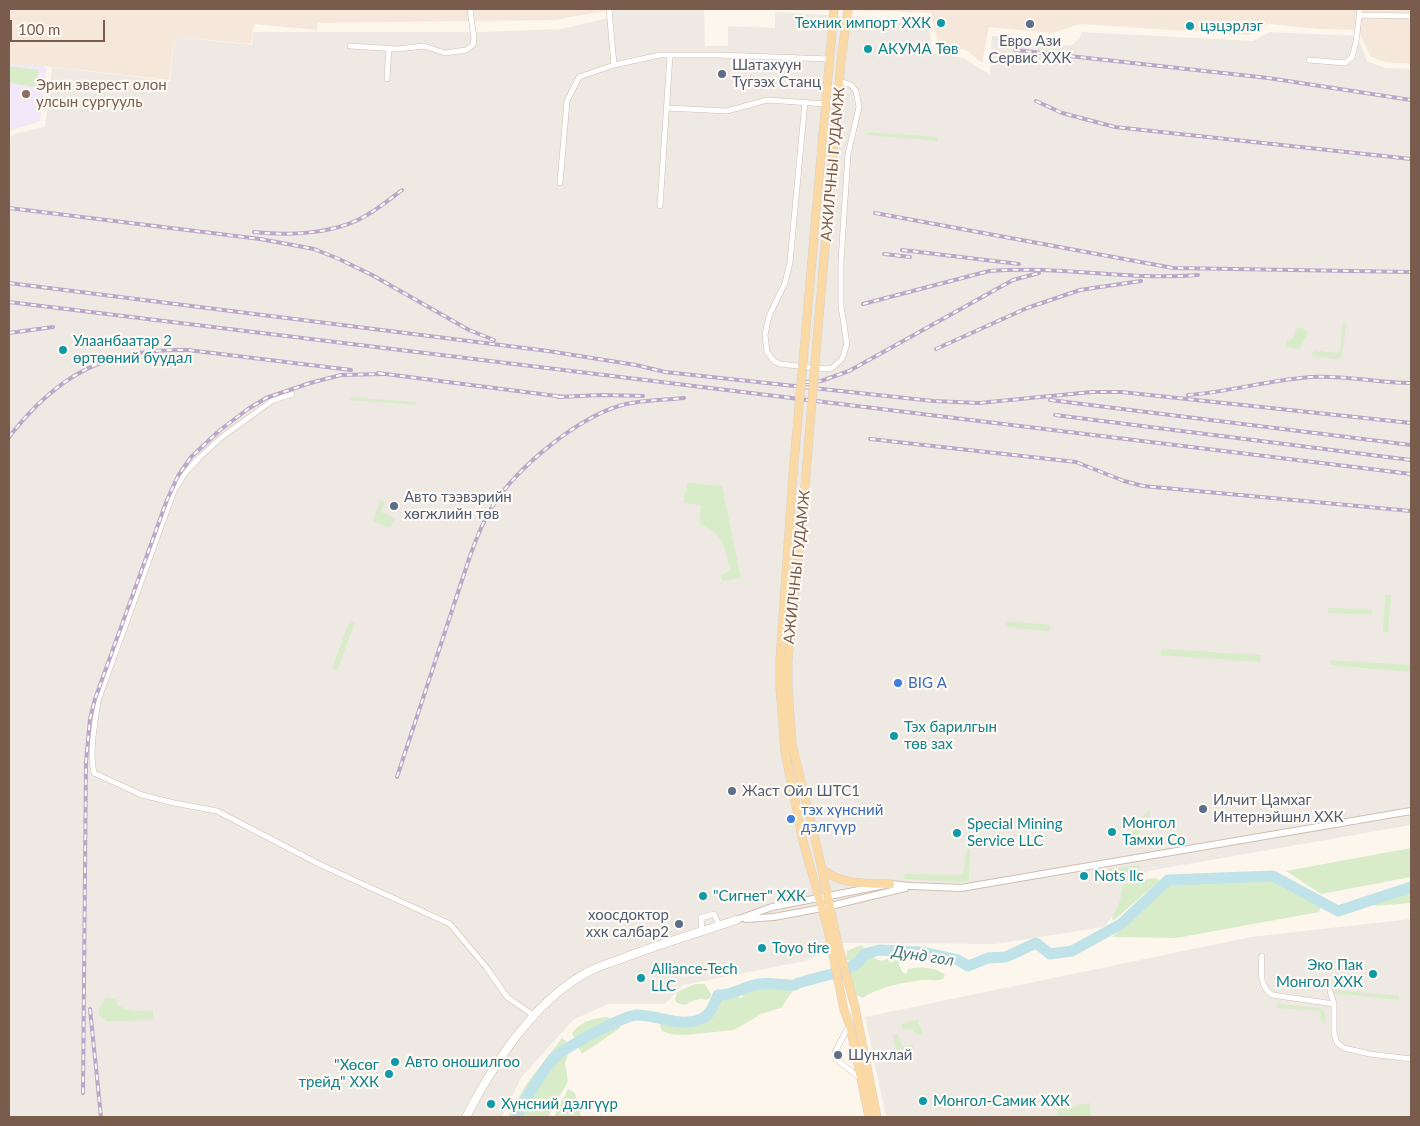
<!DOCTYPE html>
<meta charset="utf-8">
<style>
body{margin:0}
#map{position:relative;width:1420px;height:1126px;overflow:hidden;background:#fdf6ec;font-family:Lato,sans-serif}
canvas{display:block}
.frame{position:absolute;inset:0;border:10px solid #7a5c4d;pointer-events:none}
.scale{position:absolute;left:10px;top:20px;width:95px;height:22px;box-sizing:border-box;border:2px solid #7a5c4d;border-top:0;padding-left:6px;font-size:15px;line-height:18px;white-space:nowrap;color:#7a5c4d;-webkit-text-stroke:4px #fffaf3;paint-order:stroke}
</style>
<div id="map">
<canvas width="1420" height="1126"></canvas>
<div class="frame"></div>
<div class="scale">100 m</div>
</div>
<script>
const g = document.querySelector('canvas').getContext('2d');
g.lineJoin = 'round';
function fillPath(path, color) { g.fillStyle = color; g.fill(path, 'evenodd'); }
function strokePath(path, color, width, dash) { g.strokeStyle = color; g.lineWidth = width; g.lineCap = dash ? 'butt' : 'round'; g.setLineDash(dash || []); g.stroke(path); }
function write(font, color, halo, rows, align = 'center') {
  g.font = font + ' Lato,sans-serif'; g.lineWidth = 4.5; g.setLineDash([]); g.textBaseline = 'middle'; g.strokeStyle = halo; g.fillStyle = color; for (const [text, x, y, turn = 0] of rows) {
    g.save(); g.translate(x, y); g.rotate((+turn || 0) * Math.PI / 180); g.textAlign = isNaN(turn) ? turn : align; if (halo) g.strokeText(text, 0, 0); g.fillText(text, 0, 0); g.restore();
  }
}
const residential = new Path2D(`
 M9,9H605V11L553,20L318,23L317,30L254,24L251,44L174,37L169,80L45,66L40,121L9,131Z
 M821,9H1411V64L1385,62L1371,57L1358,30L1321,29L1268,24L1248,35L1080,24L1052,33L989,27L982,63L966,50L938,45L931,13Z`);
const industrial = new Path2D(`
 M613,9L704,10L705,46H728V26L775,28V12L929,21L932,53L964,58L990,75L992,36L1050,40V45H1072L1080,38L1081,32L1253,41L1270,32L1357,36L1367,61L1385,68L1411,69V825L1148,871L1104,927L995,944L842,943L805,961L683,985L665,1004H608L573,1020L521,1078L502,1117H9V138L16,133L45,127L52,67L170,81L174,37L252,45L253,32H480L561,29L613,17Z
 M1411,919V1117H886L865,1017L1251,937Z`);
const education = new Path2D(`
 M9,64L47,67L40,120L9,130Z`);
const green = new Path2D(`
 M9,66L39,70L36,87L9,83Z
 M868,132L937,137L938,141L867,135Z
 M1343,323L1347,324L1346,327L1342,356L1338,359L1312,356L1313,350L1336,353L1340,351Z
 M1299,327L1308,331L1300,349L1286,347L1287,341L1293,338L1295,330Z
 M349,397L416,402V405L349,400Z
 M688,483L722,486L741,578L723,581L720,575L730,570C724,545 725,535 699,524L701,505L683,503Z
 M380,500L385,502L381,512L395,518L390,528L373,521Z
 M1385,595H1391L1388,632L1383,633Z
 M1328,608L1372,610V614L1328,613Z
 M350,620L355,622L337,670L332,668Z
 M1005,621L1050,625V631L1005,627Z
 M1161,649L1261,655L1260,662L1160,655Z
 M1331,660L1411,665V672L1330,665Z
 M1150,809V819L1154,829L1141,830L1138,836L1132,835L1131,834L1143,816Z
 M1411,848V877L1321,894L1286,871Z
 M967,849H970L969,880L962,882L904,879L905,874L963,875Z
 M1139,865V871L1110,876L1109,869Z
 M1154,878L1160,880L1113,921L1112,918L1120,901L1123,884Z
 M1273,879L1321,907L1319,912L1176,938L1112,937L1170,883Z
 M1411,886V903L1375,906L1368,896Z
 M861,945L866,950L854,964L846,959L847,951Z
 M869,955C877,958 878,963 887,959L891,963L895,960L898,961L902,972L906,974L908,969C918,966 937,967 945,975L943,979C937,981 934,980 928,980C911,980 875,988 863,998L854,994L850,972L860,966L861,962Z
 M810,974L814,975L807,982L802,983L801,985H797L781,1008L761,1014L734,1030L686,1035L670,1034L662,1031L660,1025L667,1017C673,1017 677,1019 682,1020C704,1023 710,1010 716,993C724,991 733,991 739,998L743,997L742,993L744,991H752L758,986L783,990L790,982Z
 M1333,976H1336V990L1399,996V1000L1332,993Z
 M695,984H705L711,994L710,998L706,1000C699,997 692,1001 685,1005L677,1003L675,999L677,992Z
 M106,998L116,999L117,1005C130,1012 138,1012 153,1010V1018L150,1020L107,1021L99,1015V1009Z
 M1277,1004L1321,1008L1325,1013V1024L1322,1022L1320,1011L1277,1008Z
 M607,1017L619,1023L620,1028L582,1054L572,1033C580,1022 594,1018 607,1017Z
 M918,1020L922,1034L917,1035L912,1029L903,1030L901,1024Z
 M898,1034L902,1047L913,1045V1053L897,1055L893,1035Z
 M562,1038L571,1046L565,1063L568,1081L548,1117H508L525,1086Z
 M568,1089L575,1093L581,1117H554Z
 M1090,1103L1091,1117H1058L1056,1109Z`);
const river = new Path2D(`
 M517,1117C520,1107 545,1068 553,1059C562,1049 624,1015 637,1015C658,1015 681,1028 701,1019C711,1015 714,1004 718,995C732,996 745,986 759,984C771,982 783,986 795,985L798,983L835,973L855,965L865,954L879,950L921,952L958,960L968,966L988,958L1006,957L1036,943L1050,954L1072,951L1121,924L1168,880L1273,876L1338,911L1411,887`);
const minor = new Path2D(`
 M609,9L614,65L660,55H718L830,59
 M1360,15L1411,16
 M350,46L398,49L424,46L445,53L466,50L473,45L474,39L470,9
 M1309,60L1345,63L1352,57L1356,42L1360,9
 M387,79L389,48
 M805,102L790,262L785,283L769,316L767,325L765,335L767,352L774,361L780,364L826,369L832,368L842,359L847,344L841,306V261L848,154L859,107L856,91L851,85L840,81
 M667,108L727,111L767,100L826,104
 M560,183L567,101L579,77L614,65
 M660,206L670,55
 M292,394L273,400L222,437L200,457L185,473L174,491L98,701C95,723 89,751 94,773L142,795L174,803L217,811L321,865L450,924L486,967L507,997L533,1015
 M702,930L701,918L714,914L719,925
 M1262,956C1261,971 1259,986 1272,995L1334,1004
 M1330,991L1334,1004V1033L1337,1043L1344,1048L1370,1054L1411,1059
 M835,1052L849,1026
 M836,1059L861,1079`);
const tertiary = new Path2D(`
 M746,919L774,917L822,908L905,888
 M736,920L772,907L890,884L911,886L961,888L1411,811`);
const secondary = new Path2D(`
 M466,1117C493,1065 533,1002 586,973C596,967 609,963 621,959C659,944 698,933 736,920`);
const primary = new Path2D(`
 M805,339L834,9
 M817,340L841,61L848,9
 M793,474L780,659V687L785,752L803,841L828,930L844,1010L850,1026L869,1117
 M806,474L788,660V687L792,744L817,847L838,945L855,1007L877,1117
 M822,869C841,885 866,883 890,884`);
const rail = new Path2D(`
 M1015,50L1268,78L1411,100
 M1036,101L1062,113L1115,127L1411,159
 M9,208L260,239L314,249L339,259L372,275L469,330L494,340
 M875,213L1173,268L1411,272
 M254,232C290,236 336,234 367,215C379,208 390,199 402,190
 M902,250L1019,264
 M884,254L910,257
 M9,283L548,351L636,365L665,372L933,401L979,403L1092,392H1121L1411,423
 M9,302L1411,474
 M863,304L989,271C1059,265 1128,281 1198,275
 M9,333L53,327
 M936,349L1027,308L1080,290L1141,281
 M378,373L564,397
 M805,382L821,381L849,371L1013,280L1039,273
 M1188,395C1229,392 1269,380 1311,377C1344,375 1378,383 1411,383
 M558,397L601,395L643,396
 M1050,400L1411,445
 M1055,415L1411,460
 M9,437C58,374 107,348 188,350L351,370
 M870,439L1076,462L1124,481L1143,486L1411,511
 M397,777L470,556C476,539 483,522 492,507C517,467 580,415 626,404C645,400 665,400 684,398
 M90,1009L101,1117
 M83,1093L86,762L90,719L95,699L167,500L178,476L191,457L220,430L248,409L266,398L310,383L341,375L385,374`);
const primaryBridge = new Path2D(`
 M793,474L805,339
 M806,474L817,340`);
const markers = [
 [941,23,5,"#0f9aa8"],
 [1030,24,5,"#5c6f8a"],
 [1190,26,5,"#0f9aa8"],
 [868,49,5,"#0f9aa8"],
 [722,74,5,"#5c6f8a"],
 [26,94,5,"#8d6e63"],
 [63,350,5,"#0f9aa8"],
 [394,506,5,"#5c6f8a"],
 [898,683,5,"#3f7fe0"],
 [894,736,5,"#0f9aa8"],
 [732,791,5,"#5c6f8a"],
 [1203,809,5,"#5c6f8a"],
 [791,819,5,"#3f7fe0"],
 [1112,832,5,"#0f9aa8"],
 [957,833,5,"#0f9aa8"],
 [1084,876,5,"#0f9aa8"],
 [703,896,5,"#0f9aa8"],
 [679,924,5,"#5c6f8a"],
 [762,948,5,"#0f9aa8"],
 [1373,974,5,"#0f9aa8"],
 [641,978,5,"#0f9aa8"],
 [838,1055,5,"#5c6f8a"],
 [395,1062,5,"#0f9aa8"],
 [389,1074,5,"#0f9aa8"],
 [923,1101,5,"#0f9aa8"],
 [491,1104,5,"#0f9aa8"]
];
const cultureNames = [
 ["Техник импорт ХХК",931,23,"right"],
 ["цэцэрлэг",1200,26],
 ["АКУМА Төв",878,49],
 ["Улаанбаатар 2",73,341],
 ["өртөөний буудал",73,358],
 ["Тэх барилгын",904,727],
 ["төв зах",904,744],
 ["Монгол",1122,823],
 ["Тамхи Со",1122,840],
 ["Special Mining",967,824],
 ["Service LLC",967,841],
 ["Nots llc",1094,876],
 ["\"Сигнет\" ХХК",713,896],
 ["Toyo tire",772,948],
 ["Эко Пак",1363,965,"right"],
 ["Монгол ХХК",1363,982,"right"],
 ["Alliance-Tech",651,969],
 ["LLC",651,986],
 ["Авто оношилгоо",405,1062],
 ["\"Хөсөг",379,1065,"right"],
 ["трейд\" ХХК",379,1082,"right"],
 ["Монгол-Самик ХХК",933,1101],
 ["Хүнсний дэлгүүр",501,1104]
];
const serviceNames = [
 ["Евро Ази",1030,41,"center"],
 ["Сервис ХХК",1030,58,"center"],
 ["Шатахуун",732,65],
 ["Түгээх Станц",732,82],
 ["Авто тээвэрийн",404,497],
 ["хөгжлийн төв",404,514],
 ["Жаст Ойл ШТС1",742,791],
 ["Илчит Цамхаг",1213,800],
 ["Интернэйшнл ХХК",1213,817],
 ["хоосдоктор",669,915,"right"],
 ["ххк салбар2",669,932,"right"],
 ["Шунхлай",848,1055]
];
const educationNames = [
 ["Эрин эверест олон",36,85],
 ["улсын сургууль",36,102]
];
const streetNames = [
 ["АЖИЛЧНЫ ГУДАМЖ",833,164,-85],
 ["АЖИЛЧНЫ ГУДАМЖ",797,567,-84]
];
const shopNames = [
 ["BIG A",908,683],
 ["тэх хүнсний",801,810],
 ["дэлгүүр",801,827]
];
const waterNames = [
 ["Дунд гол",923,956,9]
];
fillPath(residential, '#f5e8da');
fillPath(industrial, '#efe9e4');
fillPath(education, '#f3e8fa');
fillPath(green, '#d8ecc9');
strokePath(river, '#bfe3e8', 11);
strokePath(minor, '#d1beb0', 6);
strokePath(tertiary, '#d1beb0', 8);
strokePath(secondary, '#d6c0b0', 9);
strokePath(primary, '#dad1cd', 9);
strokePath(minor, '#fff', 5);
strokePath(tertiary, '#fff', 6);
strokePath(secondary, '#fff', 8);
strokePath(primary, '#fbd9a5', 8);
strokePath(rail, '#b9a8c9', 4);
strokePath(rail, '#fffaf3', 2, [5.5]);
strokePath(primaryBridge, '#dad1cd', 9, []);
strokePath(primaryBridge, '#fbd9a5', 8);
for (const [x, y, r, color] of markers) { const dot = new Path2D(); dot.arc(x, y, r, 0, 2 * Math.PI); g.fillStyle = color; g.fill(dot); strokePath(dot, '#fffaf3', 2); }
write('15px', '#0d838f', '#fffaf3', cultureNames, 'left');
write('15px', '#4e5e75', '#fffaf3', serviceNames, 'left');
write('15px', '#785e54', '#fffaf3', educationNames, 'left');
write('15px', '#7a5c4d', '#fffaf3', streetNames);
write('15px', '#366cbe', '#fffaf3', shopNames, 'left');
write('italic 16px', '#437c86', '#fffaf3', waterNames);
</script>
